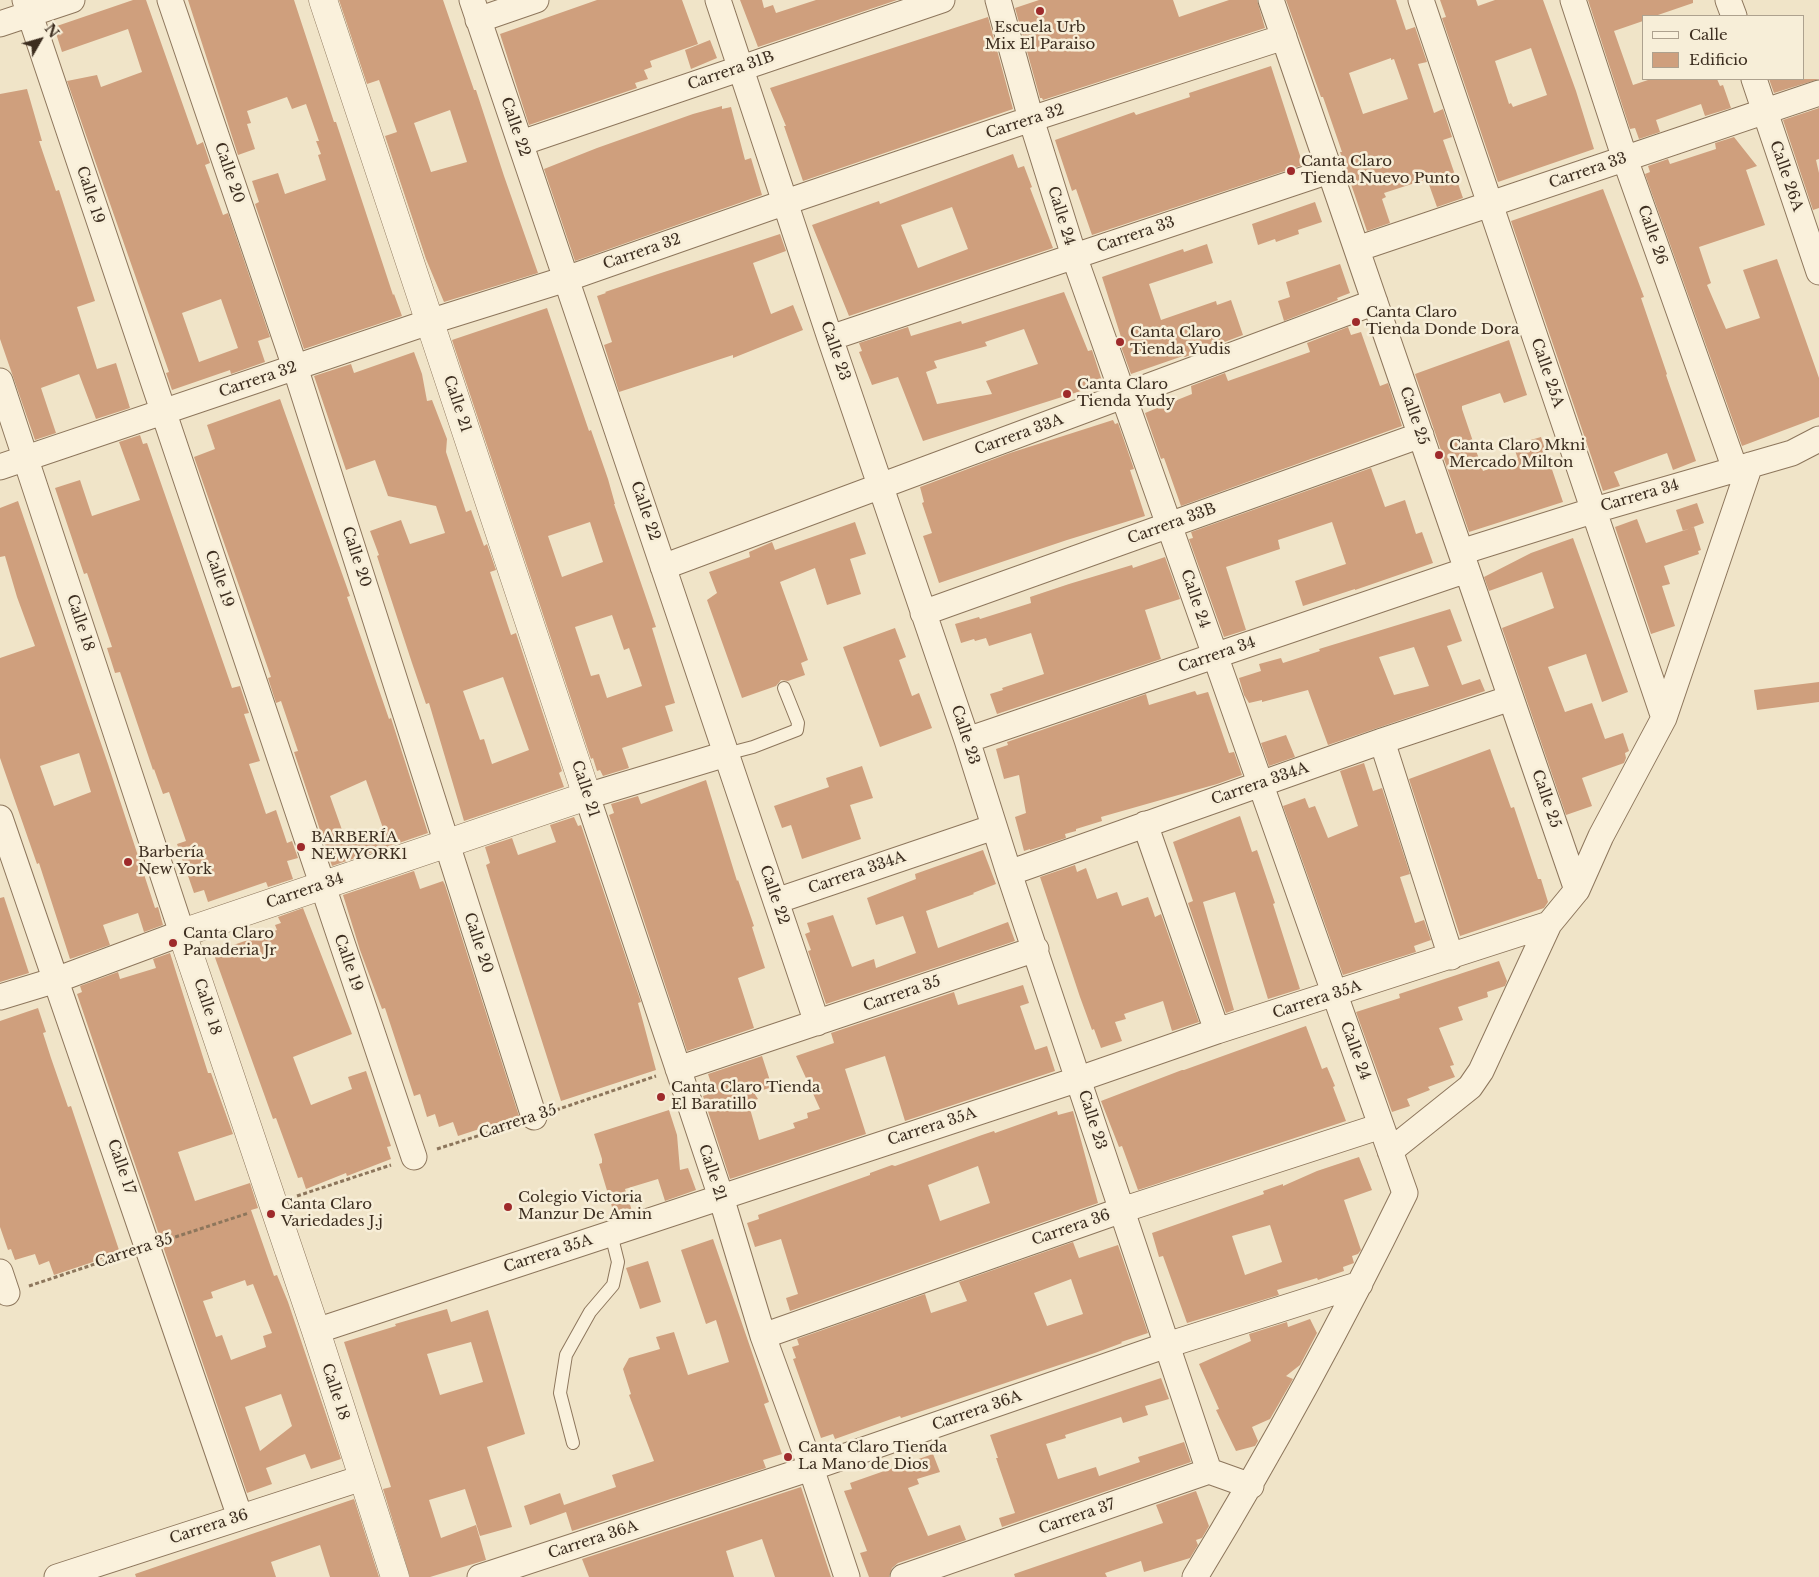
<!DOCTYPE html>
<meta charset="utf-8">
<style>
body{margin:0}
#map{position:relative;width:1819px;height:1577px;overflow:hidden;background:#f0e4c8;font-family:"Libre Baskerville",serif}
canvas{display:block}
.legend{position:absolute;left:1642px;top:15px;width:162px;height:65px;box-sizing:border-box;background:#f7eed8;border:1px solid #ada18e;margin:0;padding:6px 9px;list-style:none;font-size:15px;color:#3d2e20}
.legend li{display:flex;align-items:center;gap:10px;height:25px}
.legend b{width:25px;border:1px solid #ada18e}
.north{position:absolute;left:15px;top:15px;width:50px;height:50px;-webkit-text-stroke:4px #f7eed8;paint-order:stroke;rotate:52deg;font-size:14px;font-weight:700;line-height:20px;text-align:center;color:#3d2e20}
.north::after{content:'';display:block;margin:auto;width:18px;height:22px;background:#3d2e20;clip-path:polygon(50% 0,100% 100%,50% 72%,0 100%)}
</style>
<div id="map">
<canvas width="1819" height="1577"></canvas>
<ul class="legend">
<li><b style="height:6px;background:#faf1dc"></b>Calle</li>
<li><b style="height:14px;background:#cf9f7d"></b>Edificio</li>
</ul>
<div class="north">N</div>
</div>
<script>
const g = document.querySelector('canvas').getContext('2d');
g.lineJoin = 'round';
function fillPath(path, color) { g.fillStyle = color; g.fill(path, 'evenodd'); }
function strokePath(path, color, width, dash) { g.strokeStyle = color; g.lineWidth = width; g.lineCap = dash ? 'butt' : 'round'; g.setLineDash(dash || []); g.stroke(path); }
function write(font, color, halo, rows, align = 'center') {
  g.font = font + ' "Libre Baskerville",serif'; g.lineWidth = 5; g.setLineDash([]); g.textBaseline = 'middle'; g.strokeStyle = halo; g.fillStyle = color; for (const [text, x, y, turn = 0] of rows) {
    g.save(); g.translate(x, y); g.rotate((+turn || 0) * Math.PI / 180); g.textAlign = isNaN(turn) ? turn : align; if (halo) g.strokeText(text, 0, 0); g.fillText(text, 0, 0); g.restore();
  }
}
const building = new Path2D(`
 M133,0H146L197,145L203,142L210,163L205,165L223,215L228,213L270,337L258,341L265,362L231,374L230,370L172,390L166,373L169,372L67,81L97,75L101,87L142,72L140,66L128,29L62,52L54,27ZM221,299L238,348L199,362L182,313Z
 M188,0H294L334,122H336L393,295L394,294L402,316L304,349L255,204L259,202L252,181L278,173L285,194L326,180L318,155L321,154L316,141H319L306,104L292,109L287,97L247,111L251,123L247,124L255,149L238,155Z
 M339,0H443L474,90H476L504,176L538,273L444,302L426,259L385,136L397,132L379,80L367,84ZM450,110L467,162L431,172L414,123Z
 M597,0H682L698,44L650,61L652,67L644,70L648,79L635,83L637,88L529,125L500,34Z
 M740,0H762L764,8L773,5L776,13L816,0H897L758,47Z
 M1039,0H1173L1179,17L1229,0H1257L1265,28L1043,100L1042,98H1040L1015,8Z
 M1286,0H1396L1406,30L1415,27L1427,62L1418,64L1434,113L1443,109L1452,137L1443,140L1463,198L1437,207L1427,179L1384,193L1386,197L1382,199L1390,223L1367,231L1340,152H1342L1323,97H1321ZM1391,58V60L1394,59L1408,99L1363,114L1349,73Z
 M1440,0H1476L1478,6L1495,0H1543L1576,91L1594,149L1498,182L1442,18L1446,17ZM1531,48L1547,95L1513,107L1511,103L1509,104L1495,61Z
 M1588,0H1693V3L1655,16H1643V21L1614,31L1633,85L1651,79H1717L1720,86L1723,85L1731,108L1705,116L1701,104L1656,120L1660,132L1639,139L1635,128L1630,129Z
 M988,17L1013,109L803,181L784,126H786L770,88Z
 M710,40L717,58L691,69L685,50Z
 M1271,66L1303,165L1092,235L1076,189L1072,191L1055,140L1134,112L1136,115L1190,97L1189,93Z
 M1769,79H1819L1774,93Z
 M27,89L42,141H39L56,191L59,190L95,301L77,307L97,369L116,363L130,408L96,419L79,374L41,388L56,433L35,440L0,339V94Z
 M722,106V109L731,107L745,160L751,158L762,195L575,261L544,169L597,148L693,114Z
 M1819,108V159L1816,160L1819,173V208L1813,210L1783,120Z
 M1734,137L1757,166L1746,170L1765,225L1699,247L1711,283L1707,285L1726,329L1760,318L1743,270L1777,259L1819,378V417L1742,446L1645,174L1650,172L1648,166L1668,159L1670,164L1716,149L1715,143Z
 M1013,154L1018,168L1024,166L1032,187L1030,188L1053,248L849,316L812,225L879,201L880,204ZM952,207L968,249L918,268L901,225Z
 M1603,189L1644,297L1641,298L1667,374L1666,375L1696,461L1673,470L1667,453L1614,472L1620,486L1603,491L1511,221Z
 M1315,202L1322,222L1298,230L1299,234L1276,242L1275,239L1258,245L1252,224Z
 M780,234L786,251L753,263L771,314L793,305L803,330L733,358V355L619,392L604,345L612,342L597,296L606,293L605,292L658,274Z
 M1207,244L1213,263L1149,284L1161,320L1216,301L1217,305L1231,300L1243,335L1185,357L1183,356L1131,374L1119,341L1122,340L1102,277L1183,249L1184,252Z
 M1340,264L1350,293L1337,298L1338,300L1284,321L1278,301L1290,297L1286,282Z
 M1064,292L1088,351L1092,350L1103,384L923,441L898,377L872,385L859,352L862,351L859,343L908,327L911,336L961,321L962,324ZM1024,329L1038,364L986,381L992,394L937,404L926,372L937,368L934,361L987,346L985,342Z
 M547,308L589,431L591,430L608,479L615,504H614L656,627L652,628L675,703L665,706L673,731L622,748L629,768L603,776L600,770L597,771L593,758L591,759L452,340ZM590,522L603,562L562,577L548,536ZM612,615L624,650L629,648L642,686L607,698L599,674L591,676L575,627Z
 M1348,327L1351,335L1361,332L1380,386L1388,383L1402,426L1181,506L1164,458L1161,459L1145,413L1192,394L1191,386L1225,373L1228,381L1310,352L1307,343Z
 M1509,340L1527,395L1504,403L1500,393L1462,406V409L1483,471L1518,459L1513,445L1541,437L1563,502L1469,532L1415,374Z
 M414,352L422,374L427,401L432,400L447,439L446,452L466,512L471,510L484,546L487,544L496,570L490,572L511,635L516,633L562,771L559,773L564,787L464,821L429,703L426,704L412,663L377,556L379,555L370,531L401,520L410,544L445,533L436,506L388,496L375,460L346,470L314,376L351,364L354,373ZM503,677L529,750L492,764L484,739L480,740L463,691Z
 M280,399L350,596L347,597L389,719L391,718L428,833L332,866L294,752L298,751L281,701L276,703L268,678L271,677L194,457L215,449L207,425ZM366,780L384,831L347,844L330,796Z
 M1113,420L1115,424L1118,423L1134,469L1130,470L1145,516L1067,540L939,583L923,536L932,533L922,503L924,502L920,487L1010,453Z
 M140,435L143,444L147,443L232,688L240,686L249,713L244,714L260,761L249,764L266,814L276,810L287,843L292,841L298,858L287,861L293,879L268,887L266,882L208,902L204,890L194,893L177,844L186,841L169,792L163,794L154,769L153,770L120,672L115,673L107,648L112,647L87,573L84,574L55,488L80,480L92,516L140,500L119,442Z
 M1371,468L1385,507L1405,500L1416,534L1422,532L1433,563L1355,590V589L1303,606L1295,581L1346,564L1332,522L1278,540L1280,549L1226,567L1246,630L1224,637L1189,539L1193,538L1191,532Z
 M18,501L108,764L155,908L158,907L163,925L144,932L138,913L103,925L110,945L70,959L39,863L37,864L0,758V658L35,646L17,597L5,556L0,557V508ZM79,753L91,792L54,806L40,766Z
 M1697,503L1704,523L1683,531L1676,510Z
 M1637,519L1646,543L1694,527L1701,550L1698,551L1699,554L1664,566L1670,584L1662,586L1675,626L1651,634L1615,527Z
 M855,522L866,554L850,559L861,594L827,605L815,568L780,582L808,660L801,663L805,675L788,681L781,680L776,686L742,698L707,600L717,593L709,572L750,557L749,552L772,542L775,550Z
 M1573,538L1628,692L1602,702L1586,654L1548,667L1565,712L1592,703L1605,739L1623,733L1629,751L1625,753L1626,758L1624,763L1582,778L1592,806L1566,815L1502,628L1554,608L1542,572L1489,591L1484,577L1531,553Z
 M1165,557L1180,599L1145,610L1161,659L997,714L990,694L1003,690L1002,688L1044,674L1031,633L989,646L986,638L975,641L974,639L961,643L955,624L979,617L980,619L1031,603L1030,597L1069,584L1132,565L1133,568Z
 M1450,609L1462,641L1447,646L1462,685L1480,679L1485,691L1328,745L1308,690L1262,702V700L1249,703L1244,695L1239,678L1261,671L1259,664L1281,658L1283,663L1320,651L1319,649ZM1414,647L1429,686L1394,695L1379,657Z
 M895,628L906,657L899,660L912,696L919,693L932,728L880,747L843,647Z
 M1819,682V702L1757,710L1754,690Z
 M1195,691L1197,695L1208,692L1229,753L1234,752L1242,775L1217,784L1101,817L1102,821L1076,829V831L1065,834L1066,838L1030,850V849L1024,851L1015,817L1026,813L1019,775L1004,779L996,749L1008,745L1007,742L1146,694L1149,705Z
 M1286,735L1295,757L1269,766L1261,743Z
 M1490,749L1511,808L1514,807L1538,879H1541L1548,902L1544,908L1460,936L1409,779Z
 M1364,763L1373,791L1382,788L1410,874L1400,877L1415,923L1424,920L1431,940L1414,946L1416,952L1343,975L1283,806L1305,798L1309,808L1315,806L1328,838L1358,826L1340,771Z
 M862,766L873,798L850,805L861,839L802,859L791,825L782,828L774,806L829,787L826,778Z
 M706,780L737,881L738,880L754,926L752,927L765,968L738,978L754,1028L687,1051L609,815L614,813L611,804L638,796L641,804Z
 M1240,816L1252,852L1257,850L1275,903L1273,904L1300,989L1268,999L1235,892L1203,902L1234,1010L1226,1013L1188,903L1193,901L1173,842Z
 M574,817L578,826L581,825L641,1002L638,1003L656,1070L561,1101L490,878L486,865L490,863L485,847L512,838L518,855L556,842L550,825Z
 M983,850L996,884L973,893L974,894L926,911L938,948L1008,922L1015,941L826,1004L808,951L811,950L805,934L810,932L807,923L833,915L852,967L874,959L876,968L916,953L903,916L876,925L867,898L916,879L915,874Z
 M1075,865L1077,872L1086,868L1097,899L1117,892L1122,906L1148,897L1155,917L1161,914L1199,1022L1172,1031L1163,1001L1124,1014L1126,1019L1115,1022L1122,1041L1101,1048L1094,1029L1092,1030L1080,997L1040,877Z
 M414,871L420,889L443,881L445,885L519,1116L458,1136L453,1122L439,1127L435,1114L427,1117L420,1094L414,1096L385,1008L382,1009L360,950L343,895Z
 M4,897L29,973L0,982V898Z
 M303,908L352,1034L293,1057L311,1105L352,1089L348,1077L366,1071L391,1146L387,1147L391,1159L347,1176L346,1173L306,1189L302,1177L298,1178L276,1118L273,1119L213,952L277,930L275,925L281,923L278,917Z
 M170,953L208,1073H211L233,1134L178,1152L195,1201L250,1183L258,1208L251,1210L274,1276L277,1275L288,1302L341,1459L311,1469L305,1454L266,1468L272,1484L247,1493L77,994L82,992L80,986L118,972L120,979L156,968L153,959ZM245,1280L247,1286L253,1284L272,1333L263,1336L266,1347L231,1360L222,1335L216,1337L203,1301L213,1298L211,1292ZM281,1394L292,1426L260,1451L245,1407Z
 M1499,961L1507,981L1505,986L1487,992L1488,997L1458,1007L1463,1020L1439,1028L1454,1065L1450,1066L1455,1077L1428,1087L1430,1090L1407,1099L1410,1106L1392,1112L1356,1012L1400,998L1399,994Z
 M1023,985L1029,1003L1020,1006L1035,1050L1047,1046L1055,1071L905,1121L885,1056L845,1069L866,1134L730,1179L703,1096L714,1092L708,1074L762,1056L772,1087L754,1093L758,1099L748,1102L759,1140L795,1128L793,1123L808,1118L807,1113L820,1109L796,1056L834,1043L831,1033L954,992L958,1005Z
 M38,1008L46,1032L43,1033L51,1058L68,1107L71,1106L120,1253L54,1275L49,1261L39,1265L35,1254L15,1260L11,1249L8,1250L0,1227V1021Z
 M1306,1026L1322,1069L1327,1067L1335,1086L1333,1087L1346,1121L1138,1190L1122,1146L1119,1147L1101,1101L1182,1070H1184Z
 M669,1110L677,1135L680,1170L688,1168L696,1190L665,1201L658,1179L625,1189L632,1211L615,1217L599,1164L602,1163V1159L594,1134Z
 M1057,1111L1058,1115L1073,1111L1098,1203L790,1311L786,1298L798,1294L781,1239L755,1247L747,1223L759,1219L758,1215L870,1175V1173L892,1165L895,1166L982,1135L994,1131L995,1133ZM978,1166L990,1203L940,1221L928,1185Z
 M1359,1157L1372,1190L1344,1200L1361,1250L1358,1254L1352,1256L1354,1263L1343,1267L1344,1271L1318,1280L1317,1278L1277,1290L1279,1295L1187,1323L1163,1256L1159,1257L1152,1233L1264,1194L1263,1191L1283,1184V1186L1317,1171ZM1270,1225L1282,1262L1245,1275L1232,1236Z
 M713,1239L769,1402L764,1404L782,1454L763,1460L766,1468L572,1531L566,1512L530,1525L524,1506L560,1493L564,1505L616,1487L612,1475L654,1461L629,1395L631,1394L623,1369L629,1358L660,1349L656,1337L674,1332L688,1375L729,1362L716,1320L706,1324L681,1250Z
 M1073,1242L1079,1258L1118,1245L1148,1333L1121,1342L1122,1343L1095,1353L901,1418L900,1416L835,1439L833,1434L821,1438L793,1359L796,1358L792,1347L799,1345L797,1339L925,1294L931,1313L967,1301L959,1282ZM1071,1279L1083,1314L1047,1326L1034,1293Z
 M648,1261L661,1302L640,1309L626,1268Z
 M447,1309L451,1322L488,1310L525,1434L487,1447L512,1527L480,1536L465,1489L429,1500L441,1538L476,1525L486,1560L430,1577H410L383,1489L391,1487L344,1342L396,1326L395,1324ZM471,1342L483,1382L440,1395L427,1354Z
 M1310,1319L1317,1333L1300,1365L1286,1376L1293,1379L1270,1419L1252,1427L1258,1441L1255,1446L1236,1451L1216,1410L1219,1409L1199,1364L1251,1341L1249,1334L1287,1322L1288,1327Z
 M1161,1378L1169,1399L1145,1406L1148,1415L1123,1423L1121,1417L1065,1435L1066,1438L1046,1444L1058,1479L1096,1467L1099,1476L1140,1462L1138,1457L1184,1442L1191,1462L1002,1527L999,1518L1015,1513L996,1458H998L990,1435Z
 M933,1454L940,1472L917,1479L919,1484L908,1488L928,1536L960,1525L966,1540L898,1563L892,1568L889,1577H869L860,1553L867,1551L844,1491L852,1489L850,1483Z
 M801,1487L831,1577H775L762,1539L726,1551L734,1577H589L582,1559Z
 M1196,1491L1209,1526L1202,1538L1196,1540L1198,1545L1190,1558L1144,1572L1141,1561L1105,1573L1107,1577H1015L1014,1574L1163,1523L1156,1505Z
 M354,1499L379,1577H330L320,1545L271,1562L276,1577H136L135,1574Z`);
const path = new Path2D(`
 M556,1110L656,1076
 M437,1149L512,1125
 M297,1196L391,1165
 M169,1239L249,1213
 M29,1286L125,1254`);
const service = new Path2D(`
 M726,754L753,747L797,730L798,723L784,688
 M573,1443L560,1393L566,1355L590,1312L613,1285L618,1262L611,1234`);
const minor = new Path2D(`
 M25,0L414,1157
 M170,0L295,367L534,1117
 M472,0L817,1023
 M718,0L830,338L967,740L1009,873L1209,1471
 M998,0L1031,119L1074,256L1405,1193C1341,1324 1271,1452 1195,1577
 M1271,0L1577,890
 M1421,0L1664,718
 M1573,0L1625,159L1735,469
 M1728,0L1734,16
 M478,20L536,0
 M0,24L72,0
 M1754,79L1819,272
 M521,143L942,0
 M1357,249L1819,93
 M830,338L1329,171
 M0,381L182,933L56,980L0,997
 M0,467L429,322L566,279L786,202L1031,119L1284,37
 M1461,552L1595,510L1792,453L1819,439
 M663,567L1375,302
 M923,613L1421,435
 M967,740L1467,570
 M1382,741L1451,957
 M726,754L587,796L721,1197L763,1336L811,1468L847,1577
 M0,818L240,1517
 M1145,824L1217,1031
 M1009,873L1382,741L1511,698
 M776,901L994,827
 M678,1069L1036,949
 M1390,1151L1470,1087L1481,1071L1549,924L1577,890L1601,836L1664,718L1750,465
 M0,1272L7,1293
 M316,1331L1079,1079L1217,1031L1549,924
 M763,1336L1122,1210L1381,1126
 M57,1577L362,1478
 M480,1577L811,1468L1167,1345L1360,1284
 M903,1577L1209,1471L1251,1486`);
const tertiary = new Path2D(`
 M323,0L587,796L182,933L316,1331L395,1577`);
const markers = [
 [1040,11,5,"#9e2a2b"],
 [1291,171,5,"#9e2a2b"],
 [1356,322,5,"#9e2a2b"],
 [1120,342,5,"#9e2a2b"],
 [1067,394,5,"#9e2a2b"],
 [1439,455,5,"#9e2a2b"],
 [301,847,5,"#9e2a2b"],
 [128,862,5,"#9e2a2b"],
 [173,943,5,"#9e2a2b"],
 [661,1097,5,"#9e2a2b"],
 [508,1207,5,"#9e2a2b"],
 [271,1214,5,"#9e2a2b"],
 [788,1457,5,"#9e2a2b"]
];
const poiNames = [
 ["Escuela Urb",1040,28,"center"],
 ["Mix El Paraiso",1040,45,"center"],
 ["Canta Claro",1301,162],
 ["Tienda Nuevo Punto",1301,179],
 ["Canta Claro",1366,313],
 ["Tienda Donde Dora",1366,330],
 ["Canta Claro",1130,333],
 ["Tienda Yudis",1130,350],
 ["Canta Claro",1077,385],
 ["Tienda Yudy",1077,402],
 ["Canta Claro Mkni",1449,446],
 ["Mercado Milton",1449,463],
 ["BARBERÍA",311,838],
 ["NEWYORK1",311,855],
 ["Barbería",138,853],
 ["New York",138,870],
 ["Canta Claro",183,934],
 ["Panaderia Jr",183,951],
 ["Canta Claro Tienda",671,1088],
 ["El Baratillo",671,1105],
 ["Colegio Victoria",518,1198],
 ["Manzur De Amin",518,1215],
 ["Canta Claro",281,1205],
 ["Variedades J.j",281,1222],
 ["Canta Claro Tienda",798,1448],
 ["La Mano de Dios",798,1465]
];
const streetNames = [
 ["Carrera 31B",731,71,-19],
 ["Carrera 32",1025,122,-18],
 ["Calle 22",515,127,71],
 ["Carrera 33",1588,171,-19],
 ["Calle 20",229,173,71],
 ["Calle 26A",1786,176,71],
 ["Calle 19",90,195,72],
 ["Calle 24",1061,216,73],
 ["Carrera 33",1136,235,-19],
 ["Calle 26",1652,235,71],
 ["Carrera 32",642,252,-19],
 ["Calle 23",835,351,71],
 ["Calle 25A",1547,373,71],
 ["Carrera 32",258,380,-19],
 ["Calle 21",457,404,72],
 ["Calle 25",1414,416,71],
 ["Carrera 33A",1019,435,-20],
 ["Carrera 34",1640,496,-16],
 ["Calle 22",645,511,71],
 ["Carrera 33B",1172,524,-20],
 ["Calle 20",356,557,72],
 ["Calle 19",219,579,71],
 ["Calle 24",1195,599,71],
 ["Calle 18",80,623,72],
 ["Carrera 34",1217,655,-19],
 ["Calle 23",965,735,72],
 ["Carrera 334A",1260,784,-19],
 ["Calle 21",585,789,72],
 ["Calle 25",1546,799,71],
 ["Carrera 334A",857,873,-19],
 ["Carrera 34",305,891,-19],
 ["Calle 22",774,895,71],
 ["Calle 20",478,943,72],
 ["Calle 19",348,963,71],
 ["Carrera 35",902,994,-19],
 ["Carrera 35A",1317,1000,-18],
 ["Calle 18",207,1007,72],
 ["Calle 24",1355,1051,70],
 ["Calle 23",1092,1120,72],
 ["Carrera 35",518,1122,-18],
 ["Carrera 35A",932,1127,-18],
 ["Calle 17",121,1167,71],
 ["Calle 21",712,1173,72],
 ["Carrera 36",1071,1228,-19],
 ["Carrera 35",134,1251,-18],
 ["Carrera 35A",548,1254,-18],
 ["Calle 18",335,1392,72],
 ["Carrera 36A",977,1411,-19],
 ["Carrera 37",1077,1517,-19],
 ["Carrera 36",209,1527,-18],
 ["Carrera 36A",593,1540,-18]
];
fillPath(building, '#cf9f7d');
strokePath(service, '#8d765c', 14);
strokePath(minor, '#8d765c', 27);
strokePath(tertiary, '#8d765c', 29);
strokePath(path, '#8d765c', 3, [4, 2.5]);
strokePath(service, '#faf1dc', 12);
strokePath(minor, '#faf1dc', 25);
strokePath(tertiary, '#faf1dc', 28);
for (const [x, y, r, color] of markers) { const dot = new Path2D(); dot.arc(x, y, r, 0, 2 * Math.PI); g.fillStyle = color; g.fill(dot); strokePath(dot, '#f7eed8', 2); }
write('15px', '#3d2e20', '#f7eed8', poiNames, 'left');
write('15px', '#3d2e20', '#f7eed8', streetNames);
</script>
